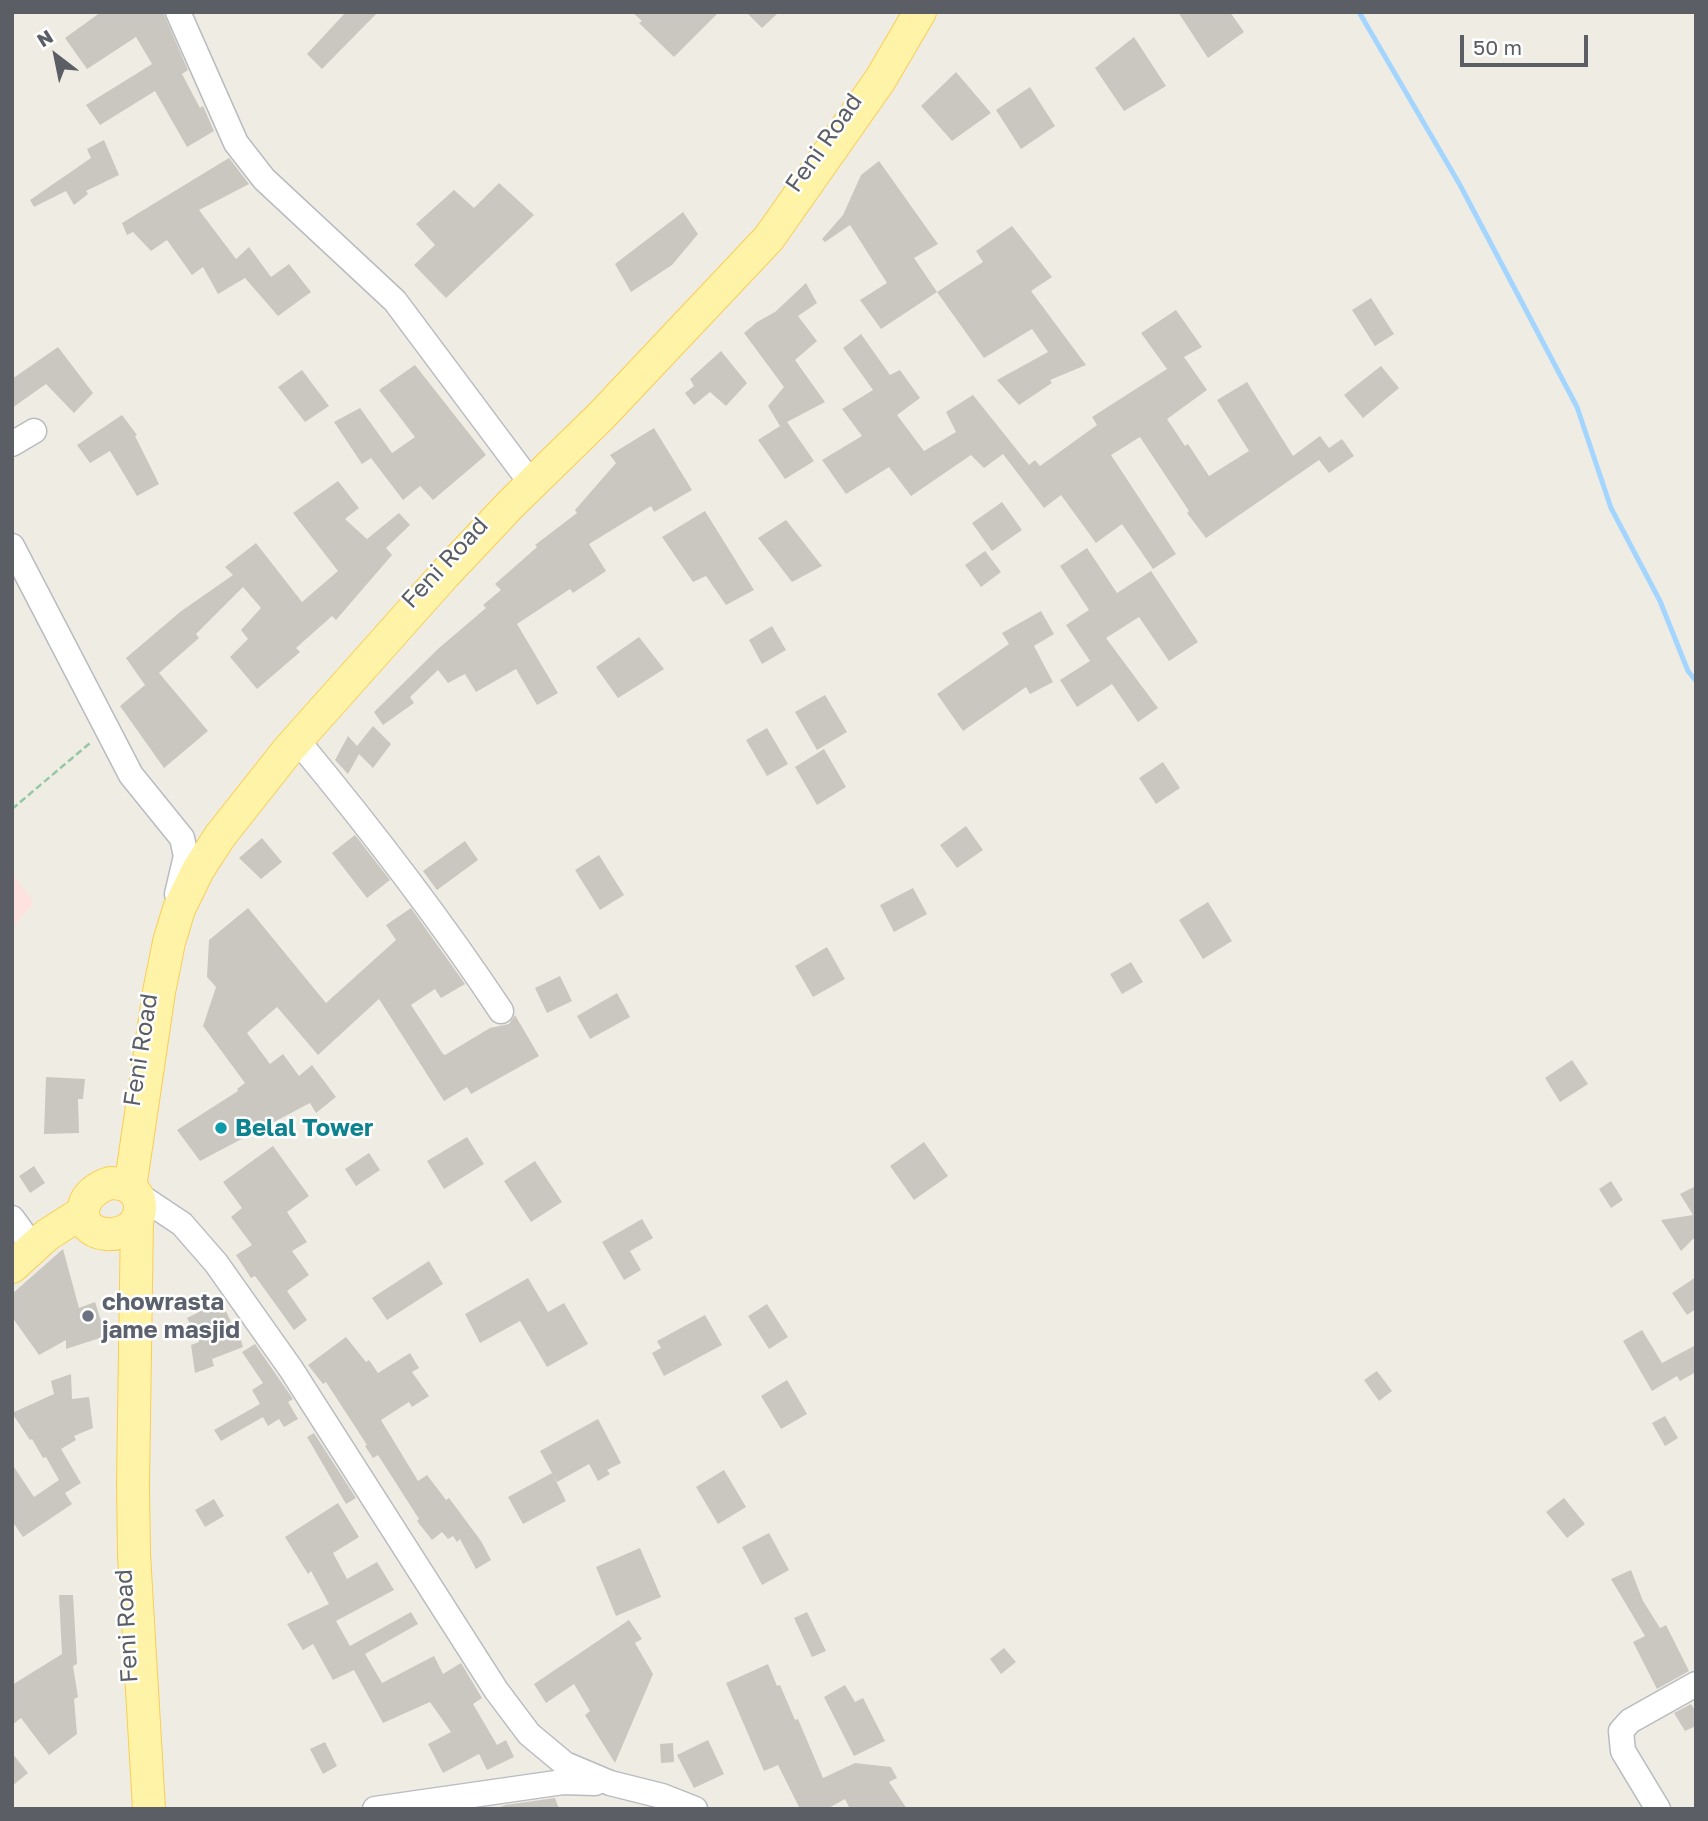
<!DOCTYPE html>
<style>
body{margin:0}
#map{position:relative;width:1708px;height:1821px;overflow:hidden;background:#efede3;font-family:"Golos Text",sans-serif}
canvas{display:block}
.frame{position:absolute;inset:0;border:14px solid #5b5f65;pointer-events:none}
.north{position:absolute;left:21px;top:21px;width:70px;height:70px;-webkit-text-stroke:5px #fff;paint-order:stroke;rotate:328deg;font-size:19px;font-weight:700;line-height:28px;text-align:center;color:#5b5f65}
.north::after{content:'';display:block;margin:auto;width:24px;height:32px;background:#5b5f65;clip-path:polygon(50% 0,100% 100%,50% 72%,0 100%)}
.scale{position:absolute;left:1460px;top:35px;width:128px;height:32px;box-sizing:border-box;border:4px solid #5b5f65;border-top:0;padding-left:9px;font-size:21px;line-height:24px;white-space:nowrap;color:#5b5f65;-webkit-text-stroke:5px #fff;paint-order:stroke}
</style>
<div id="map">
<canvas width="1708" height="1821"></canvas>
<div class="frame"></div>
<div class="north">N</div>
<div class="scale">50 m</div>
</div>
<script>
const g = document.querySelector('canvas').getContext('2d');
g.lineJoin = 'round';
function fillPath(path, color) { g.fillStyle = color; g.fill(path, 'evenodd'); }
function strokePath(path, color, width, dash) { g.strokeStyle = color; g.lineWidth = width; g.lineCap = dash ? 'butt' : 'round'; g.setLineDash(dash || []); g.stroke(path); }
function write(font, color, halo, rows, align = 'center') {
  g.font = font + ' "Golos Text",sans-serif'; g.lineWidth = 5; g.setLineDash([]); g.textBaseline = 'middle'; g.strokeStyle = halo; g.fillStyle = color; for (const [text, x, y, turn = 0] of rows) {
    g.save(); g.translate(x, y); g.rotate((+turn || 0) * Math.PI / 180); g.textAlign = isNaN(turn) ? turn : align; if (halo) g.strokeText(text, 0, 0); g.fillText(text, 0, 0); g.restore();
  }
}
const medical = new Path2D(`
 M12,874L34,902L12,929Z`);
const stream = new Path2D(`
 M1359,12L1460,185L1577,407L1611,508L1660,601L1688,671L1696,681`);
const building = new Path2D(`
 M101,12H163L188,70L182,74L200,108L203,106L214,131L187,147L155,91L100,125L86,105L152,64L136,37L87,69L65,38Z
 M346,12H378L322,69L307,54Z
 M632,12H719L674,57L639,23L642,21Z
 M746,12H779L762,28Z
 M1178,12H1230L1244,32L1208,58Z
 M1134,37L1166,86L1124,111L1095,68Z
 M956,72L991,113L952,141L921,106Z
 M1030,87L1055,126L1021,149L996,110Z
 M104,140L119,175L86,191L88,194L74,205L66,191L34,207L30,200L91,158L87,149Z
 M229,158L249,184L199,210L236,259L249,247L271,277L289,264L311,292L278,316L245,278L218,294L203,267L192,275L167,240L151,251L133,232L127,235L122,223Z
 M879,161L938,244L914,258L937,292L881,329L860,300L887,283L850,225L825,242L822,239L843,215L861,175Z
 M499,183L534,215L446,298L414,265L435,245L416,224L454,190L474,208Z
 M683,212L698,234L672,265L631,292L615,264Z
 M1012,226L1052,277L1031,291L1086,365L1050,380L1052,383L1019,405L997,380L1048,352L1032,329L984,358L937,292L983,262L976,251Z
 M806,283L817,303L798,316L817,341L795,360L825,402L787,422L814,461L785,479L758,440L780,426L768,406L784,387L744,333L757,322L775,312Z
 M1371,298L1394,334L1375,346L1352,310Z
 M1176,310L1202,347L1184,357L1207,390L1167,419L1185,446L1188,444L1209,476L1249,451L1217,400L1247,382L1293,456L1320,436L1329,448L1342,439L1354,456L1329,473L1319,460L1206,538L1187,513L1189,511L1140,437L1111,455L1176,554L1153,569L1122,524L1096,543L1061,495L1044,508L1003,454L984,468L971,455L911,496L889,467L846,494L822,460L862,436L842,409L873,390L843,348L861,334L890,375L900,370L920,398L897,415L924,451L956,432L946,412L973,395L1029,465L1035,460L1040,466L1097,425L1092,417L1167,369L1141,333Z
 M58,347L93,393L74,413L46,384L12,408V379Z
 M721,351L747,383L726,406L710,392L694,405L685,393L694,386L690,379Z
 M415,365L486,455L433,500L420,486L403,500L371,458L362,464L334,422L360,408L392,453L415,437L379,390Z
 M1381,366L1399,388L1363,418L1344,395Z
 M302,370L329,406L305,422L278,387Z
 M122,415L137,435L135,436L159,484L137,496L110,451L90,463L77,445Z
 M654,428L692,490L654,512L651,506L589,544L606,571L573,593L570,589L517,624L558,693L537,705L516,669L476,692L465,674L448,683L438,670L410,697L414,703L383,725L374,712L439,648L486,608L483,605L501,590L495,584L537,547L535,545L577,513L575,510L616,463L610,455Z
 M338,481L359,508L345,519L367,539L399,513L410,525L386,548L392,555L336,620L332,616L296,648L300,652L257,689L230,657L248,639L241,630L261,608L243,587L196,634L199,638L159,673L208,731L164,768L120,706L145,685L126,658L180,612L233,575L225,567L256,543L302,602L338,571L293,513Z
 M1002,502L1022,530L992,551L972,523Z
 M705,511L754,590L726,605L706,576L693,582L662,537Z
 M786,520L822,566L792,582L758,538Z
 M1087,548L1117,593L1151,571L1198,642L1169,661L1139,617L1106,638L1158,708L1138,722L1112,684L1077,707L1060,680L1090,661L1066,625L1089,610L1060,566Z
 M985,551L1001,572L981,587L965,565Z
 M1041,611L1054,634L1034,646L1053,682L1030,694L1026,687L963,731L937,694L1009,644L1002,633Z
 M772,626L786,650L762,664L749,640Z
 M639,637L664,669L618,698L596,667Z
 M825,695L847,732L817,750L795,712Z
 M373,726L391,744L373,768L359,754L348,774L335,760L348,736L357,746Z
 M767,728L788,764L767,776L746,740Z
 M824,749L846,787L817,805L795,767Z
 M1163,762L1180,788L1156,804L1139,778Z
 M966,826L983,850L957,868L940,845Z
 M355,835L390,880L367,898L332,853Z
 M262,838L282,862L261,879L239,858Z
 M465,841L478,860L437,890L423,871Z
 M599,855L624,895L600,910L575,870Z
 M913,888L927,914L894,932L880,905Z
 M1208,902L1232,941L1203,959L1179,920Z
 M248,908L326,1003L396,940L386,925L411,908L465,984L441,998L435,989L411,1005L443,1054L445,1055L490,1028L509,1024L515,1015L539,1056L471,1094L467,1087L444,1101L379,999L318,1055L277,1007L247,1033L270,1064L283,1054L299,1076L312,1065L336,1097L316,1113L310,1103L200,1161L177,1130L238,1091L237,1089L245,1083L203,1026L216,987L207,977L209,940Z
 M827,947L845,979L813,997L795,966Z
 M1131,962L1143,982L1122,994L1110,974Z
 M560,976L572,1001L547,1013L535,988Z
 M617,993L630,1017L590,1039L577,1016Z
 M1572,1060L1588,1084L1560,1102L1545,1078Z
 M46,1077L85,1079L83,1099H78L79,1133L44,1134Z
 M467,1137L484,1164L444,1189L427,1161Z
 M924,1142L948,1176L914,1200L890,1166Z
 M273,1146L309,1196L287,1212L307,1242L292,1251L309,1275L287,1291L307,1320L294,1330L255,1276L251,1278L236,1255L252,1245L231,1217L242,1208L223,1182Z
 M369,1153L380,1170L356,1186L345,1169Z
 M535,1161L562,1202L531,1222L504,1181Z
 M34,1166L45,1183L30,1193L19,1176Z
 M1611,1181L1623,1200L1611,1208L1599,1189Z
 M1696,1186V1236L1681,1251L1661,1220L1693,1215L1680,1194Z
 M642,1219L653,1238L630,1251L641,1270L624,1280L602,1242Z
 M63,1249L79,1308L95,1302L106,1336L66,1349V1340L39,1355L12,1317V1294Z
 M429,1261L443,1284L387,1320L372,1298Z
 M1696,1277V1309L1687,1315L1672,1293Z
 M528,1278L548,1312L564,1303L588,1344L547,1367L520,1321L480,1343L465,1314Z
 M221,1301L233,1326L236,1325L243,1347L212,1359L214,1366L195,1373L191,1345L199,1342L187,1318Z
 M767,1304L788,1337L769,1349L748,1316Z
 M705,1315L722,1345L664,1376L652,1353L661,1348L657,1341Z
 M1642,1330L1662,1363L1696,1345V1372L1680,1381L1677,1376L1652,1391L1623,1341Z
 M346,1337L366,1362L369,1360L378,1373L410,1353L419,1368L412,1372L429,1396L412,1407L409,1402L381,1420L418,1481L427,1475L446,1500L449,1498L481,1541L491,1560L476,1569L460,1539L457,1542L453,1536L448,1539L442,1532L432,1540L417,1521L419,1519L378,1455L373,1458L365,1446L367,1445L326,1382L323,1384L308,1365Z
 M255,1344L293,1399L288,1402L298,1419L284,1427L279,1419L268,1426L263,1417L221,1441L214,1430L260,1404L252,1390L263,1383L242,1352Z
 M1377,1371L1392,1391L1379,1401L1364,1380Z
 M71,1374L72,1399L89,1397L93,1428L74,1436L76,1440L61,1449L81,1483L65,1493L72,1504L23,1537L12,1521V1464L34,1497L59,1480L46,1457L43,1458L32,1439L30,1440L12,1413L54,1394L51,1381Z
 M787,1380L807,1414L781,1429L761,1396Z
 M1665,1416L1678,1438L1665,1446L1652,1423Z
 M598,1419L621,1463L607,1470L610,1474L598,1481L589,1464L557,1482L540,1451Z
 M314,1433L356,1498L346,1504L307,1437Z
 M724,1470L746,1507L718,1524L696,1487Z
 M552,1473L566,1501L523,1524L508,1497Z
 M1564,1498L1585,1524L1567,1538L1546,1512Z
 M214,1499L224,1516L205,1527L195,1510Z
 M338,1503L359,1537L333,1553L347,1579L377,1562L394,1590L336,1621L350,1646L411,1612L418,1624L365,1654L382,1683L434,1656L443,1674L461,1663L482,1698L473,1704L497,1745L506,1740L514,1757L487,1770L479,1754L443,1773L428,1744L451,1732L430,1702L383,1723L354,1670L333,1680L313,1644L303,1650L287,1624L329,1604L311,1571L308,1574L285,1537Z
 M769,1533L789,1570L762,1585L742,1547Z
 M640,1548L661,1597L616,1616L596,1567Z
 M1631,1570L1643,1601L1660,1628L1666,1625L1689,1671L1657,1689L1633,1642L1645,1636L1611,1579Z
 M59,1595H73L77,1664L73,1666L78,1697L74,1699L77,1734L49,1755L21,1718L12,1725V1685L62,1654Z
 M807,1612L826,1651L812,1657L794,1618Z
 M629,1620L642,1639L635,1643L653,1674L615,1763L585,1715L590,1711L574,1684L546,1703L534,1684Z
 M1004,1648L1016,1662L1001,1674L990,1659Z
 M768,1664L777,1686L780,1685L795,1720L798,1719L823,1778L855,1763L891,1767L897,1778L889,1782L907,1809H850L845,1799L827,1809H800L778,1765L764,1771L726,1683Z
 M845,1685L855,1702L863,1698L885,1741L854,1756L824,1697Z
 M1691,1704L1696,1712V1726L1685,1731L1674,1713Z
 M708,1740L724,1774L694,1788L677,1755Z
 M325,1742L337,1766L323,1774L310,1749Z
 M673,1743L674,1762L661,1763L660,1744Z
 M12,1753L28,1773L12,1786Z
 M555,1798L559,1809L498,1808L505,1805Z`);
const path = new Path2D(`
 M12,809L90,743`);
const minor = new Path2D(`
 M178,12L236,143L264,179L395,301L525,475
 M12,444L34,431
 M12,546L131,775L182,838L186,856L177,894
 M297,740C370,828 438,916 501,1011
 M137,1194L182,1224L216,1263L291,1369L496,1690L529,1734L565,1764L610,1783L662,1796L695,1809
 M12,1218L33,1247
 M375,1809L563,1782L595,1783
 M1658,1809L1623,1751L1621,1731L1630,1721L1696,1684`);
const major = new Path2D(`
 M110,1183C126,1183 140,1190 140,1208C138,1246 71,1241 85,1203C89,1193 100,1186 110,1183Z
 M130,1188L159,992L169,942L179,909L198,870L220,836L288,750L444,575L511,504L602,415L769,238L880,80L920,12
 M137,1219L133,1484L134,1554L149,1809
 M12,1267L47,1235L83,1212`);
const markers = [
 [221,1128,7,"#0f9aa8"],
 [88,1316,7,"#6b7280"]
];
const streetNames = [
 ["Feni Road",824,143,-55],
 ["Feni Road",445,563,-47],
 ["Feni Road",141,1050,-81],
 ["Feni Road",127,1626,-93]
];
const cultureNames = [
 ["Belal Tower",235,1128]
];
const worshipNames = [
 ["chowrasta",102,1302],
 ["jame masjid",102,1330]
];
fillPath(medical, '#fde2df');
strokePath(stream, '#a3d5ff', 5);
fillPath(building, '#cac6c0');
strokePath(minor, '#b8bbc0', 27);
strokePath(major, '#f9ce52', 34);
strokePath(path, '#96c7a5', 2.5, [7, 3.5]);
strokePath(minor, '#fff', 24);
strokePath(major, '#fff3a8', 32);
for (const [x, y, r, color] of markers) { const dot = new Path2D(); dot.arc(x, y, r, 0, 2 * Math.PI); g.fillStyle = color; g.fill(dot); strokePath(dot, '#fff', 2.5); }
write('24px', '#5b5f65', '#fff', streetNames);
write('bold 24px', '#0d838f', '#fff', cultureNames, 'left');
write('bold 24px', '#5b616d', '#fff', worshipNames, 'left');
</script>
